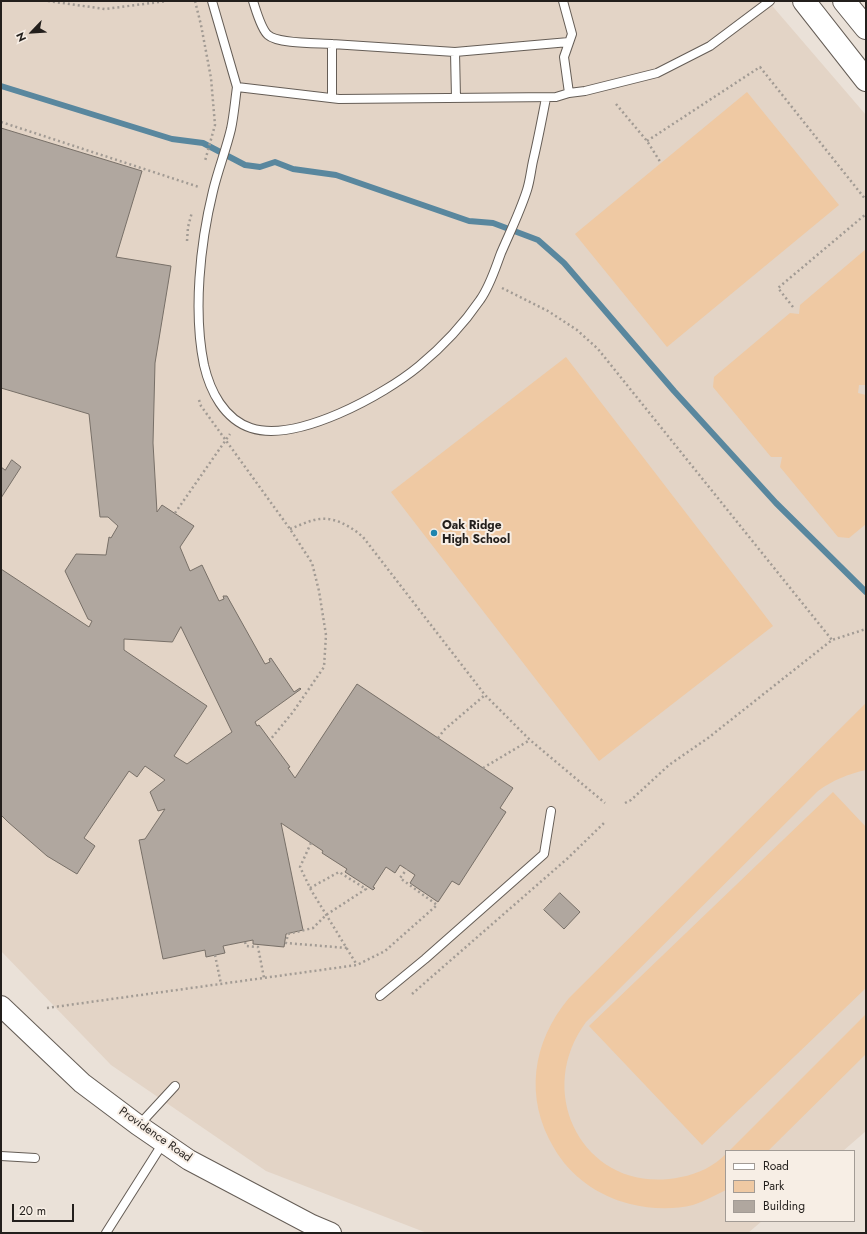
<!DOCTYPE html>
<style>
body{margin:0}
#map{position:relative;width:867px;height:1234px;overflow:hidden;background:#eae1d8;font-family:Jost,sans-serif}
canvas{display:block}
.frame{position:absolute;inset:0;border:2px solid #231f1c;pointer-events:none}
.legend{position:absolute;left:725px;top:1150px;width:130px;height:72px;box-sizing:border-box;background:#f7eee5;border:1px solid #a29b95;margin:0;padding:5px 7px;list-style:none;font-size:12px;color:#231f1c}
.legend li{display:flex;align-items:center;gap:8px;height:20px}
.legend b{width:20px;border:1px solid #a29b95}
.north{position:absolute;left:12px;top:12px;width:40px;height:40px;-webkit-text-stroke:3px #f7eee5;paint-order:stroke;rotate:245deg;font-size:11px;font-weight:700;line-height:16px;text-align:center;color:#231f1c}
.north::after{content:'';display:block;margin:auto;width:14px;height:18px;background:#231f1c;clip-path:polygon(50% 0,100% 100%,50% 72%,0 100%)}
.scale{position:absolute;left:12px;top:1204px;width:62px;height:18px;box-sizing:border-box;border:2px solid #231f1c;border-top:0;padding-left:5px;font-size:12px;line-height:14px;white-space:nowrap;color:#231f1c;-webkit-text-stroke:3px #f7eee5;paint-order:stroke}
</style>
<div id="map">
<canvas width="867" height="1234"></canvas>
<div class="frame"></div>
<ul class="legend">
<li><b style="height:5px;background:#fff"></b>Road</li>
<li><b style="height:11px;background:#efc9a3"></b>Park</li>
<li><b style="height:11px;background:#b0a79f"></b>Building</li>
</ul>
<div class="north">N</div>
<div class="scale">20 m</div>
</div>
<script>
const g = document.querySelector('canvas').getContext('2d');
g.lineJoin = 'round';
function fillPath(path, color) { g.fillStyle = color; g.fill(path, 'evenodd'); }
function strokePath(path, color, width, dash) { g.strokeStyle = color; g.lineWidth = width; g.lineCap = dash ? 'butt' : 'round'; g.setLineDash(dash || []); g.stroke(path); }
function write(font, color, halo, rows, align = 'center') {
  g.font = font + ' Jost,sans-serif'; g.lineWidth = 4; g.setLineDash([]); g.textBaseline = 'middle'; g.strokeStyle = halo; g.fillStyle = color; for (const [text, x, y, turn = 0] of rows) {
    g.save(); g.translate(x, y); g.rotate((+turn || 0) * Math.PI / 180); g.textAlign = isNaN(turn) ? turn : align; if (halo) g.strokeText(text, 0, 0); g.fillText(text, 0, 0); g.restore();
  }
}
const built = new Path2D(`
 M1,1H768L866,115V1131L843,1151H726V1221H762L748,1233H427L266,1171L111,1065L1,951Z`);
const green = new Path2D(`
 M747,92L839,205L667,347L575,234Z
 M866,249V385H859L858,393L866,395V524L849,538L838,537L780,467L782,457H771L713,387L714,377L790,313L799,314L800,305Z
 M566,357L773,626L599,761L391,492Z
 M866,703V770C848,774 833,780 818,791L586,1022C531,1096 588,1197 681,1177C698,1174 714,1166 726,1154V1190C715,1195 705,1201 693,1205C673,1210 650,1209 630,1204C598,1196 570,1176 554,1148C524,1098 532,1042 569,998Z
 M833,792L866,827V988L702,1145L589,1026Z
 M866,1014V1054L768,1151H729Z`);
const stream = new Path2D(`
 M1,86L172,139L203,143L245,165L260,167L275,162L293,169L336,175L469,221L493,223L538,240L564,263L674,391L776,503L866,592`);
const building = new Path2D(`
 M1,128L142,171L116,257L171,266L155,363L153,443L157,512L162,505L194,526L180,547L190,571L202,565L219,601L224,599L223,596H227L265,664L270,662L269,659L271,658L294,692L300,688L301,689L255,722L257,726L259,725L290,767L288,768L295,778L357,684L513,788L500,808L506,812L459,885L452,881L438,902L410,883L415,875L400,865L395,873L386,867L373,887L375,888L373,890L345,872L347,869L322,853L323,851L281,823L303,930L286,934L284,947L253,944V940L223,946L225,953L206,957L205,950L163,959L139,840L145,839L165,809L158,811L150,792L165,780L145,766L137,777L129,771L84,838L95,846L77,874L47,856L8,822L1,815V569L89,627L92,621L88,619L65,571L76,554L106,555L109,537L111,538L118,526L108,517H100L89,414L1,388ZM181,627L232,732L187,764L174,756L207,706L124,650V639L172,642Z
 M12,460L21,467L1,498V467L5,470Z
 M560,893L580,912L564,929L544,910Z`);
const path = new Path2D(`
 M48,1L105,9L167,1
 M195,1L201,25L211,78L215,125L205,161
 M616,104L647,141L661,163
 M1,122L199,187
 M647,141L760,67L866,200
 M187,241L188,227L192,212
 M502,288L548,311L577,330L598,349L832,640
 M793,307L778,288L866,214
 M199,400L201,406L290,529L312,563L319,591L326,635L324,667L293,712L270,740
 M175,513L230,434
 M290,529C298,526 306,522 314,520C333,515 350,526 363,537L485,695L530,740L605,803
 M438,738L444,730L485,695
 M483,768L530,740
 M625,803L631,800L669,765L708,738L832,640L866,629
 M311,843L300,867L311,890L357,965
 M310,888L339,872L366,889L326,915L313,928L288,934L286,943L347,948
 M245,942L246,946L258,947L264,978
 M215,955L221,984
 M412,994L568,858L605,822
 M47,1008L357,965L385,951L437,905L400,878L407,869`);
const service = new Path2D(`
 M212,1L237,87L339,99L556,97L569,93L585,91L657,73L710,46L770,1
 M253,1C256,10 261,29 268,35C278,44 317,43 332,44V98
 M563,1L572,34L564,57L569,93
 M332,44L455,52
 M237,87C235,101 234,115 231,129C226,150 218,170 213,191C200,244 193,312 204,365C210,391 224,419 251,428C297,443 384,395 419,366C442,347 463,325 480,300C490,286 495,269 501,253C510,232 520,212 527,190C530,181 531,170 533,161C538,140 542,119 546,98
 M456,98L455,52L569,42
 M380,996L425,959L544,854L551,811
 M139,1125L175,1086
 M1,1156L35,1158
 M106,1233L163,1143`);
const tertiary = new Path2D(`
 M1,1006L82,1083L138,1125L189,1160L312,1225L331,1233`);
const trunk = new Path2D(`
 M804,1L866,80
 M844,1L866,28`);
const markers = [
 [434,533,4,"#1f85ae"]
];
const poiNames = [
 ["Oak Ridge",442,526],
 ["High School",442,540]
];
const streetNames = [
 ["Providence Road",155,1135,35]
];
fillPath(built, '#e3d4c6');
fillPath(green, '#efc9a3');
strokePath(stream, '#59879e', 6);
fillPath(building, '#b0a79f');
strokePath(building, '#787068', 1);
strokePath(service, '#655d56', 10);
strokePath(tertiary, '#655d56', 22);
strokePath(trunk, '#655d56', 24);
strokePath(path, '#a29b94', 2.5, [2, 3]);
strokePath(service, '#fff', 8);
strokePath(tertiary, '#fff', 20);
strokePath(trunk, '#fff', 22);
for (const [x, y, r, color] of markers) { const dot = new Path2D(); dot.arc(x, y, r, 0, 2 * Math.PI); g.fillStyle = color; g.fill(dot); strokePath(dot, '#f7eee5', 1.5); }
write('bold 12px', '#231f1c', '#f7eee5', poiNames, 'left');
write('12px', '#231f1c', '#f7eee5', streetNames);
</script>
